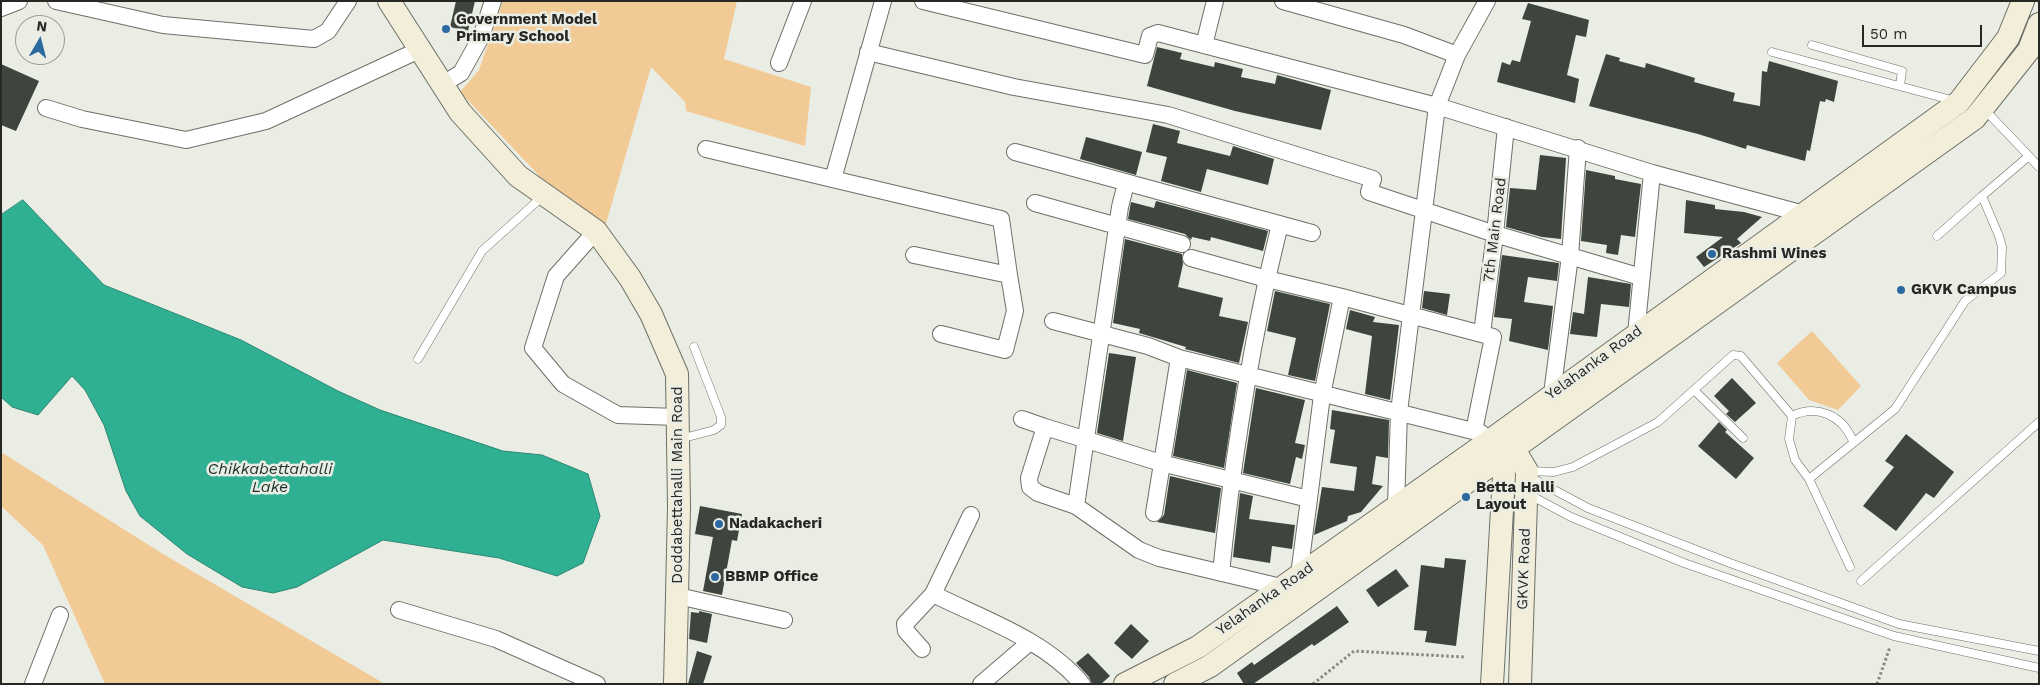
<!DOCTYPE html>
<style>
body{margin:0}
#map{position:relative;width:2040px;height:685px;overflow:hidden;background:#eaede4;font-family:"Work Sans",sans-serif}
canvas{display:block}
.frame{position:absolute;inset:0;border:2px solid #272825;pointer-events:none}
.north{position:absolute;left:15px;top:15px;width:50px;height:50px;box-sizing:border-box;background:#eaede4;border:1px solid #9c9e98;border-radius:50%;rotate:8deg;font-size:14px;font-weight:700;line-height:20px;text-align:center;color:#272825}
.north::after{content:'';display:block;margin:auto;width:18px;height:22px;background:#2b69a0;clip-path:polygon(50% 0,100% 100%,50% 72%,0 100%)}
.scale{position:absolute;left:1862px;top:25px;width:120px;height:22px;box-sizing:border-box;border:2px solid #272825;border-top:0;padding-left:6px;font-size:15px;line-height:18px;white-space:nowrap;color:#272825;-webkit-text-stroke:4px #eaede4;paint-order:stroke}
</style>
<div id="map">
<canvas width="2040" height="685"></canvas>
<div class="frame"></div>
<div class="north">N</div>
<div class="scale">50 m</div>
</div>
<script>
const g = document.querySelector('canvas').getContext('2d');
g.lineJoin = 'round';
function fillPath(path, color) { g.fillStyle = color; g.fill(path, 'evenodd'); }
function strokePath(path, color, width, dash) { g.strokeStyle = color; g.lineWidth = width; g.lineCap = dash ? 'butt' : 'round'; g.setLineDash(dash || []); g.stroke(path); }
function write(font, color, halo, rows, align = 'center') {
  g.font = font + ' "Work Sans",sans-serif'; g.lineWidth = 5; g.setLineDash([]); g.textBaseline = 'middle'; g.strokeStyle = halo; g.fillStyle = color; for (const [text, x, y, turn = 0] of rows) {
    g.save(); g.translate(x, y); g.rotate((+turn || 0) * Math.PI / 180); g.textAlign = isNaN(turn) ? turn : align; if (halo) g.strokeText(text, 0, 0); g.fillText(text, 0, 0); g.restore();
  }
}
const green = new Path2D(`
 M503,1H737L724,59L811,87L805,146L686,111L685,102L651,67L605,227L545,182L460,92L479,70Z
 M1812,331L1861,386L1838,410L1809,400L1777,363Z
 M1,452L163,554L385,684H105L43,545L1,506Z`);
const water = new Path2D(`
 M23,200L104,285L241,340L338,391L380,410L503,451L542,455L588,474L600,516L583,563L557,576L499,558L383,540L297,587L273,593L242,587L187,554L140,516L126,491L104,425L85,390L72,376L38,415L12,407L1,397V215Z`);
const building = new Path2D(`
 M456,1H475L468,31L450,27Z
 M1528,3L1589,20L1586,37L1576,35L1567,75L1579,79L1575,103L1497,82L1502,62L1510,65L1512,60L1520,62L1531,21L1522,19Z
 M1157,47L1182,53L1180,59L1214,67L1215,62L1243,69L1241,77L1275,84L1277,75L1331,90L1321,130L1235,111L1147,86Z
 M1606,54L1620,58L1619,61L1645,68L1646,63L1695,78L1694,82L1735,93L1733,101L1760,106L1762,71L1767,72L1769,61L1838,81L1834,102L1826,99L1825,102L1820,101L1810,151L1807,150L1805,161L1747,145L1746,149L1698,134L1589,106Z
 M1,64L39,81L16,131L1,125Z
 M1153,124L1180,131L1177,143L1230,156L1233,146L1274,159L1268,185L1207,169L1201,192L1161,181L1167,157L1146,152Z
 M1086,137L1142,152L1136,175L1080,159Z
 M1540,155L1566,158L1561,239L1542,237L1506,227L1510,188L1536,190Z
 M1586,170L1615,176V179L1641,184L1635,237L1621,235L1618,255L1606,253L1607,245L1581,241Z
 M1686,200L1715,205V209L1744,212L1762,217L1737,239L1741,243L1704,267L1696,257L1723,237L1684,233Z
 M1156,201L1268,231L1263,251L1211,237L1210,241L1192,237L1191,240L1185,234L1128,219L1131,202L1154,208Z
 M1125,239L1182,254L1183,264L1178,287L1223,298L1219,316L1248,322L1239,363L1185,349L1186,347L1139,333L1140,329L1113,323Z
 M1502,255L1559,263L1557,281L1528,277L1524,302L1553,306L1548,350L1509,341L1512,319L1494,317Z
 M1588,277L1631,284L1629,307L1601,304L1597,337L1570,334L1573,312L1584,314Z
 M1275,291L1330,304L1315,381L1288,375L1296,338L1267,331Z
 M1424,291L1450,294L1447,315L1422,308Z
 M1350,310L1375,317L1373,322L1399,325L1390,400L1365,394L1372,336L1346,329Z
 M1109,353L1136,357L1123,441L1097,433Z
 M1187,370L1237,383L1224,468L1173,456Z
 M1732,378L1756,403L1735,422L1726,414L1729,411L1714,396Z
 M1256,388L1305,400L1295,443L1305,445L1302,459L1296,457L1290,484L1243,473Z
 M1332,410L1389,420L1388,458L1376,456L1372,484L1383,486L1361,512L1348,516L1347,521L1314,535L1322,487L1354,491L1357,467L1330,463L1335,430L1330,429Z
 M1719,422L1727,430L1725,432L1754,458L1736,479L1698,446Z
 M1906,434L1954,472L1934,498L1926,493L1896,531L1863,506L1894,467L1885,461Z
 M1170,476L1221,488L1215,533L1157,522L1164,515Z
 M1240,493L1253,496L1249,519L1295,525L1292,549L1272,546L1270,563L1233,557Z
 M700,506L742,514L737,541L732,540L722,595L703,591L713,537L695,534Z
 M1445,558L1466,560L1456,646L1425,642L1427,631L1414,630L1421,565L1444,568Z
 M1396,569L1409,586L1378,607L1366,590Z
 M1337,606L1349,622L1314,646L1312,644L1253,684H1244L1237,673L1252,662L1254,665Z
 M699,611L712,614L707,643L689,639L691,612L699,613Z
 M1131,624L1149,641L1132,659L1114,643Z
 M697,651L712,656L703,684H688Z
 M1088,653L1110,676L1101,684H1092L1089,677L1076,663Z`);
const path = new Path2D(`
 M1313,684L1354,651L1464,657
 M1877,684L1890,647`);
const lane = new Path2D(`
 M1812,45L1902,71L1900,85
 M1772,52L1955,101
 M2029,156L2039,167
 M1937,236L1982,196
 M418,359L482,251L543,196
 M1694,390L1743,438
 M680,439L714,430L721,425V417L694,347
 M1529,471L1554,472L1573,467L1658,422L1733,355L1741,356L1792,416
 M1530,477L1588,508L1730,563L1899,624L2039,651
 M1809,479L1895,409L1965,301L2001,273L2002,247L1999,236L1982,196L2029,156L1985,110
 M1530,495L1571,517L1684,563L1894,636L2039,668
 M1850,567L1809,479L1795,460L1789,439L1792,416C1817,404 1842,415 1853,441
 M1861,581L2039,422`);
const street = new Path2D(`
 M56,1L163,25L314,39L328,31L348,1
 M923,1L1145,55L1150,36L1158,33L1437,106L1457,55L1404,35L1283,1
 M1,8L19,1
 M1204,45L1215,1
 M868,52L1014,87L1168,115L1373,179L1369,192L1495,234L1641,277
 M1457,55L1487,1
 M779,63L803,1
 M441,85L461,73L481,37L493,1
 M46,108L82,119L186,140L266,121L419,50
 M706,149L1001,219L1009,275L914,255
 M1015,152L1312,233
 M833,179L883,1
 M1035,203L1182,244
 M1280,224L1267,279L1342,297
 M596,231L556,276L533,348L563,384L618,415L678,417
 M1191,258L1267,279C1246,377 1231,473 1221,573
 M1053,321L1148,346L1179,358L1481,433
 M1482,333L1495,234L1506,127
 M941,334L1005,350L1015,311L1009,275
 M1636,334L1652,173
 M1552,394L1570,256L1578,148
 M1022,419L1045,427
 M1309,499L1322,395L1342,297L1493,337L1474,431
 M1076,506L1120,207L1126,183
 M1396,506L1399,412L1437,106L1652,173L1804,214
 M1154,513L1179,358
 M971,515L933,594C983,619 1046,640 1082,684
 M1281,587L1159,558L1139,550L1076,506L1038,493L1030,487L1029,478L1045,427L1161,463L1309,499L1299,575
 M678,596L784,620
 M399,610L496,639L597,684
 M922,649L906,631L905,624L933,594
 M33,684L60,615
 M981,684L1030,642`);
const secondary = new Path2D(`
 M389,1L460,112L518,176L596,231L630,278L651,314L677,374L679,507L675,684
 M1503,438L1514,449L1527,471L1520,684
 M1125,684L1198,647L1492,439L1959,102L2008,38L2023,1
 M1175,684L1210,666L1975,118L2029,50L2039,24
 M1492,684L1504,475L1500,458L1492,449`);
const markers = [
 [446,29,5,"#2b69a0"],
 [1712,254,5,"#2b69a0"],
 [1901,290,5,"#2b69a0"],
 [1466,497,5,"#2b69a0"],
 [719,524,5,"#2b69a0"],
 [715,577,5,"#2b69a0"]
];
const poiNames = [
 ["Government Model",456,20],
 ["Primary School",456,37],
 ["Rashmi Wines",1722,254],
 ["GKVK Campus",1911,290],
 ["Betta Halli",1476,488],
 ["Layout",1476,505],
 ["Nadakacheri",729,524],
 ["BBMP Office",725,577]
];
const streetNames = [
 ["7th Main Road",1495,230,-83],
 ["Yelahanka Road",1594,363,-36],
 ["Doddabettahalli Main Road",678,485,-90],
 ["GKVK Road",1524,569,-88],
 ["Yelahanka Road",1265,599,-35]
];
const waterNames = [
 ["Chikkabettahalli",270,469],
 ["Lake",270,487]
];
fillPath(green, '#f2ca95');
fillPath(water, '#2fb093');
strokePath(water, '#2d8772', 1);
fillPath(building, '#3e443e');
strokePath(lane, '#6d7068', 9);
strokePath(street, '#6d7068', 18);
strokePath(secondary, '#6d7068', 24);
strokePath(path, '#868882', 3, [2.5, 2.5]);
strokePath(lane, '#fff', 8);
strokePath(street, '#fff', 16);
strokePath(secondary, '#f2eed9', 22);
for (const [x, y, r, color] of markers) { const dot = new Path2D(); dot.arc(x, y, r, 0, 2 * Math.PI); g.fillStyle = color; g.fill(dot); strokePath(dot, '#eaede4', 2); }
write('bold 15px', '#272825', '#eaede4', poiNames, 'left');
write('15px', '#272825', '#eaede4', streetNames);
write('italic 16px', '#1c312b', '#eaede4', waterNames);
</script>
